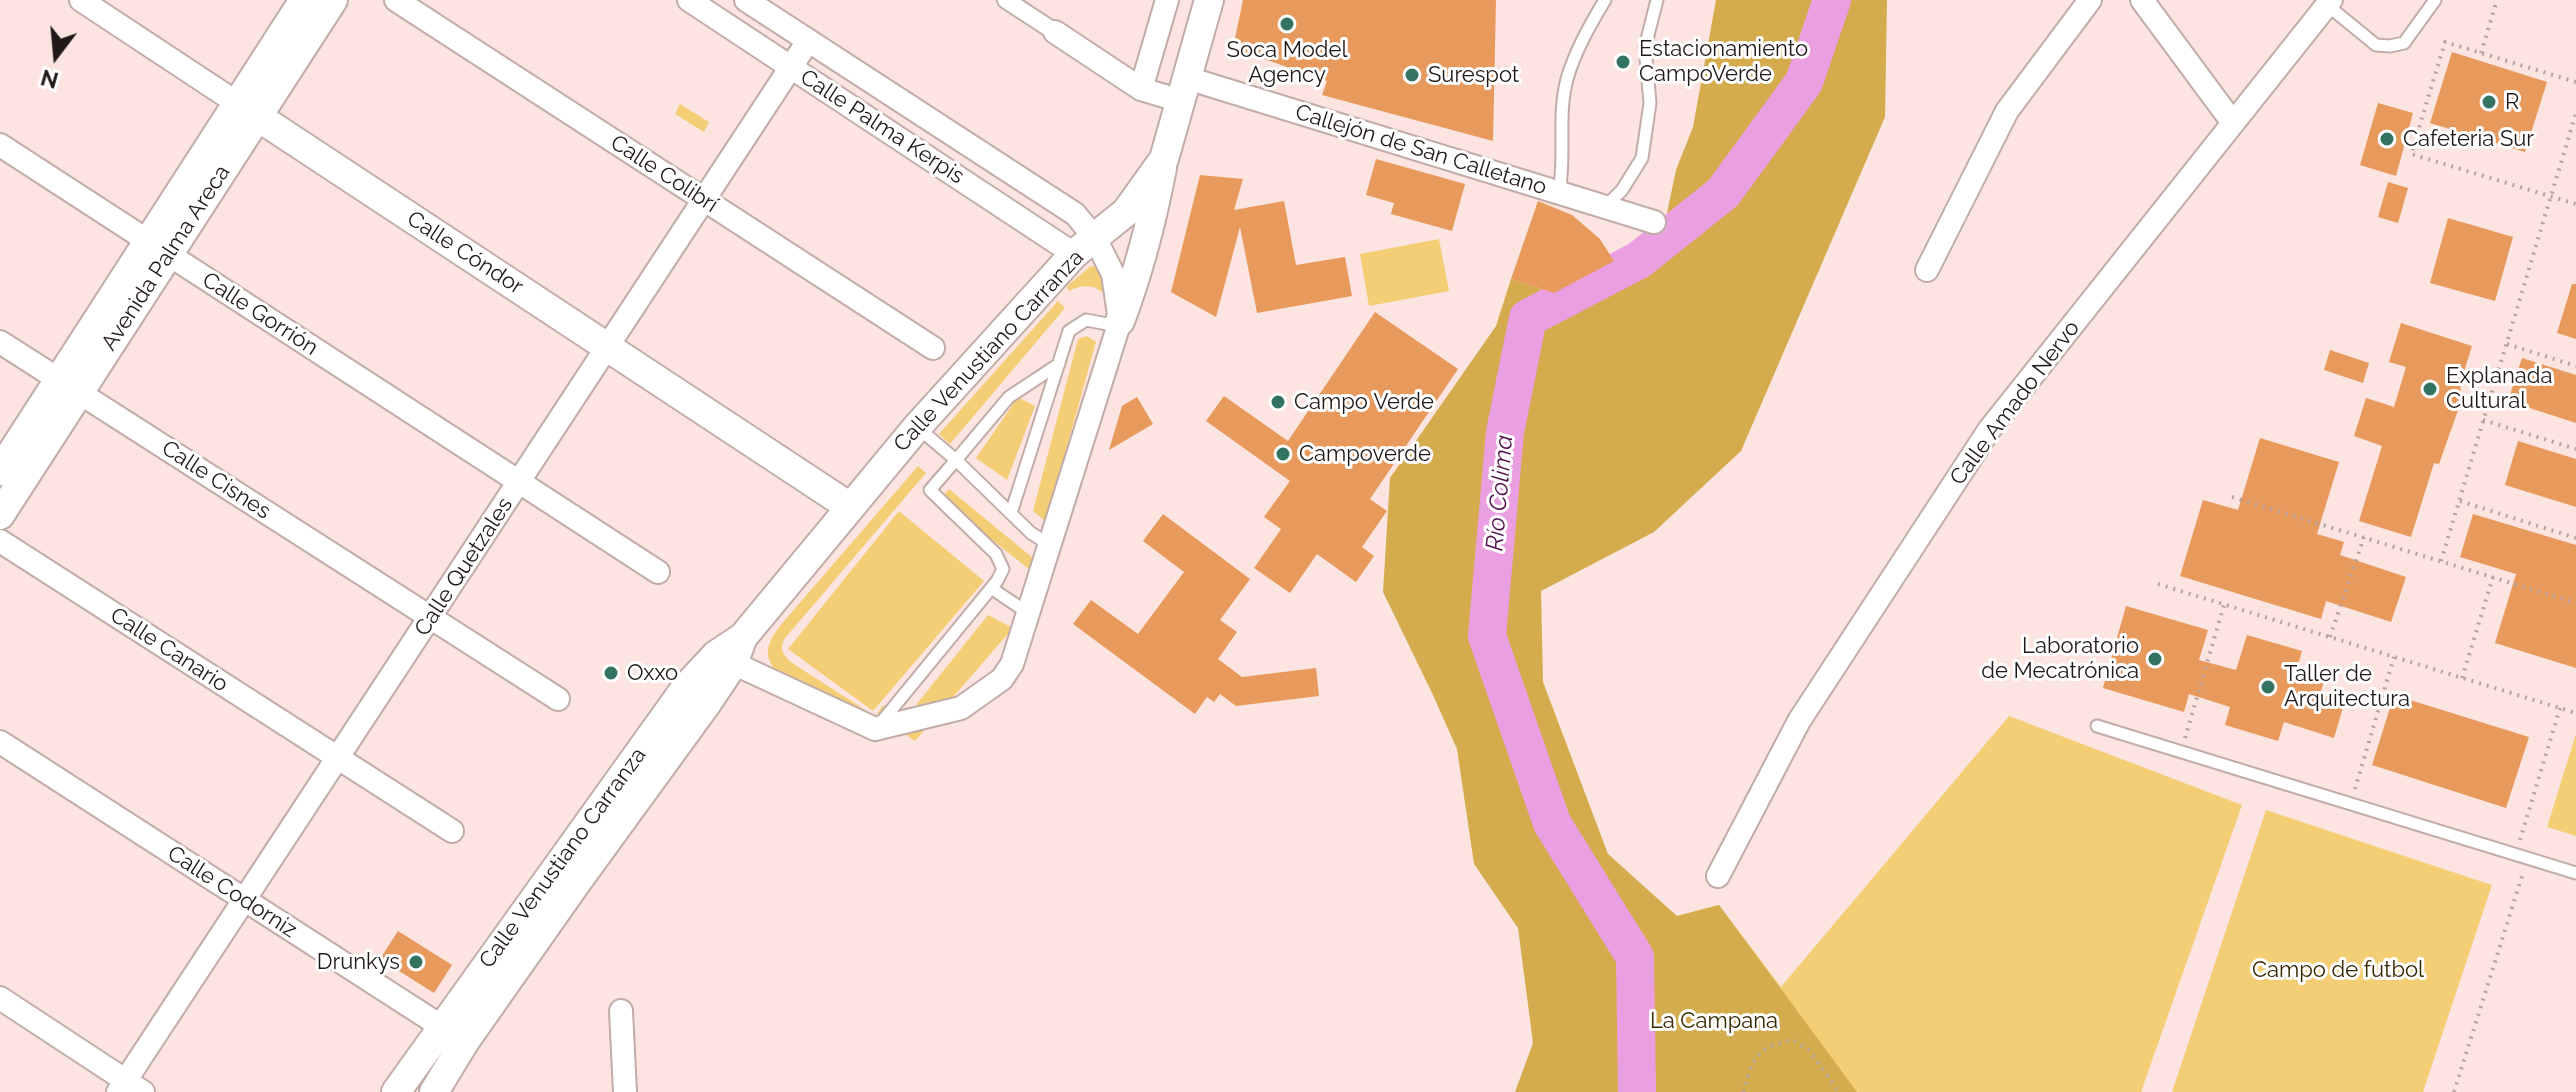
<!DOCTYPE html>
<meta charset="utf-8">
<style>
body{margin:0}
#map{position:relative;width:2576px;height:1092px;overflow:hidden;background:#fce4e0;font-family:Raleway,sans-serif}
canvas{display:block}
.north{position:absolute;left:16px;top:16px;width:80px;height:80px;-webkit-text-stroke:6px #fff;paint-order:stroke;rotate:196deg;font-size:22px;font-weight:700;line-height:32px;text-align:center;color:#211918}
.north::after{content:'';display:block;margin:auto;width:28px;height:36px;background:#211918;clip-path:polygon(50% 0,100% 100%,50% 72%,0 100%)}
</style>
<div id="map">
<canvas width="2576" height="1092"></canvas>
<div class="north">N</div>
</div>
<script>
const g = document.querySelector('canvas').getContext('2d');
g.lineJoin = 'round';
function fillPath(path, color) { g.fillStyle = color; g.fill(path, 'evenodd'); }
function strokePath(path, color, width, dash) { g.strokeStyle = color; g.lineWidth = width; g.lineCap = dash ? 'butt' : 'round'; g.setLineDash(dash || []); g.stroke(path); }
function write(font, color, halo, rows, align = 'center') {
  g.font = font + ' Raleway,sans-serif'; g.lineWidth = 6; g.setLineDash([]); g.textBaseline = 'middle'; g.strokeStyle = halo; g.fillStyle = color; for (const [text, x, y, turn = 0] of rows) {
    g.save(); g.translate(x, y); g.rotate((+turn || 0) * Math.PI / 180); g.textAlign = isNaN(turn) ? turn : align; if (halo) g.strokeText(text, 0, 0); g.fillText(text, 0, 0); g.restore();
  }
}
const green = new Path2D(`
 M680,104L709,122L704,132L675,114Z
 M1439,239L1449,291L1369,306L1360,254Z
 M1091,266L1097,267L1105,277L1102,292C1093,284 1080,285 1069,291L1067,286Z
 M1058,301L1065,308L950,444L939,434Z
 M1087,336L1096,342L1046,522L1033,511L1078,339Z
 M1018,397L1035,406L1007,480L976,458Z
 M918,466L926,473L786,637C778,648 783,655 792,663L906,736L783,677C763,660 764,648 779,627Z
 M949,489L1033,558L1030,570L941,499Z
 M899,511L984,581L873,711L788,649Z
 M988,615L1013,628L915,741L877,714L883,705L904,720Z
 M2009,716L2242,805L2141,1092H1649L1677,916L1719,905L1781,987Z
 M2576,734V836L2547,827Z
 M2266,810L2492,885L2423,1092H2172Z`);
const forest = new Path2D(`
 M1716,0H1887L1885,117L1741,451L1654,532L1541,591L1543,682L1608,854L1677,916L1719,905L1857,1092H1515L1533,1043L1518,928L1474,864L1457,749L1433,695L1383,592L1390,478L1496,326L1511,279L1554,293L1662,237L1676,170L1693,127Z`);
const river = new Path2D(`
 M1637,1092L1635,957L1552,823L1487,636L1505,432L1528,318L1639,260L1723,193L1804,82L1832,0`);
const building = new Path2D(`
 M1243,0H1496L1493,141L1322,95L1327,81L1233,48Z
 M2452,52L2547,82L2525,152L2430,123Z
 M2378,103L2413,113L2396,176L2360,165Z
 M1376,159L1465,184L1452,231L1391,214L1394,203L1366,195Z
 M1200,175L1243,179L1234,210L1284,201L1296,265L1345,257L1352,296L1257,313L1240,227L1216,317L1171,292Z
 M2388,182L2408,188L2398,223L2378,217Z
 M1538,201L1572,215L1600,239L1614,261L1554,293L1511,279Z
 M2448,218L2513,237L2495,301L2430,283Z
 M2572,284H2576V339L2557,333Z
 M1375,312L1458,369L1370,499L1387,511L1362,547L1374,556L1356,582L1317,554L1290,593L1254,568L1281,529L1264,517L1290,481L1206,421L1224,396L1288,441Z
 M2401,323L2472,346L2460,385L2462,399L2456,416L2439,464L2434,463L2411,537L2359,521L2382,446L2354,436L2366,398L2394,407L2406,367L2389,362Z
 M2330,350L2369,363L2363,383L2324,370Z
 M2522,358L2576,375V423L2508,401Z
 M1137,397L1153,424L1109,450L1122,406Z
 M2260,438L2339,462L2317,534L2344,542L2340,555L2406,577L2391,622L2326,601L2321,619L2180,576L2203,500L2238,510Z
 M2518,441L2576,459V507L2505,485Z
 M1163,514L1250,579L1220,620L1237,632L1218,659L1242,677L1316,668L1319,696L1236,706L1220,694L1214,702L1207,697L1195,714L1073,624L1091,600L1138,634L1184,572L1143,541Z
 M2473,514L2576,545V668L2495,643L2516,574L2460,557Z
 M2126,606L2208,630L2199,660L2236,670L2247,635L2302,651L2296,672L2324,681L2320,694L2345,701L2334,738L2284,722L2278,741L2225,725L2230,707L2189,694L2184,712L2103,688Z
 M2394,695L2529,737L2506,808L2372,765Z
 M398,931L452,965L434,993L380,959Z`);
const path = new Path2D(`
 M2481,53L2497,0
 M2576,82L2445,42L2411,154L2576,204
 M2507,344L2576,366
 M2483,420L2576,449
 M2232,497L2576,603
 M2460,501L2576,538
 M2441,561L2576,113
 M2158,584L2576,713
 M2330,637L2364,537
 M2462,678L2493,577
 M2185,738L2224,605
 M2355,789L2394,657
 M2520,840L2560,708
 M1743,1092C1753,1059 1756,1046 1793,1040L1810,1051L1839,1092
 M2454,1092L2523,873`);
const service = new Path2D(`
 M2327,5L2376,45L2390,46L2404,43L2435,0
 M1559,193C1566,156 1557,116 1567,79C1575,51 1590,25 1605,0
 M1606,206L1622,190L1642,158L1650,103L1645,47L1657,0
 M917,427L956,460L1009,397L1059,364
 M1011,513L1069,331L1086,320L1118,326
 M991,588L1028,613
 M879,725L997,581L1003,569L996,554L930,490L956,460L1031,533L1050,545
 M2097,726L2576,873`);
const pedestrian = new Path2D(`
 M1006,0L1055,32`);
const minor = new Path2D(`
 M81,0L237,103
 M396,0L933,348
 M689,0L1074,254
 M2142,0L2233,123
 M1055,32L1141,89L1181,101
 M1187,78L1654,222
 M1141,89L1167,0
 M0,145L658,572
 M1927,270L2007,111L2090,0
 M0,342L558,699
 M0,541L452,831
 M720,657L875,729L961,708L1002,679L1012,664L1120,321L1113,274L1095,238L1075,214L746,0
 M0,742L453,1034
 M1718,876L1799,721L1989,430L2331,0
 M0,998L143,1092
 M621,1011L625,1092
 M118,1092L808,41`);
const tertiary = new Path2D(`
 M237,103L850,507
 M1120,321C1139,271 1152,220 1162,168
 M0,471L304,0
 M0,515L333,0
 M396,1092L687,686L716,655L743,637L917,427L1074,254L1126,212L1164,159L1209,0
 M434,1092L465,1041L579,879L707,703L733,664L743,637`);
const markers = [
 [1287,24,8,"#337362"],
 [1623,62,8,"#337362"],
 [1412,75,8,"#337362"],
 [2489,102,8,"#337362"],
 [2387,139,8,"#337362"],
 [2430,389,8,"#337362"],
 [1278,402,8,"#337362"],
 [1283,454,8,"#337362"],
 [2155,659,8,"#337362"],
 [611,673,8,"#337362"],
 [2268,687,8,"#337362"],
 [416,962,8,"#337362"]
];
const poiNames = [
 ["Estacionamiento",1639,49],
 ["CampoVerde",1639,74],
 ["Soca Model",1287,50,"center"],
 ["Agency",1287,75,"center"],
 ["Surespot",1428,75],
 ["R",2505,102],
 ["Cafeteria Sur",2403,139],
 ["Explanada",2446,376],
 ["Cultural",2446,401],
 ["Campo Verde",1294,402],
 ["Campoverde",1299,454],
 ["Laboratorio",2139,646,"right"],
 ["de Mecatrónica",2139,671,"right"],
 ["Oxxo",627,673],
 ["Taller de",2284,674],
 ["Arquitectura",2284,699],
 ["Drunkys",400,962,"right"]
];
const streetNames = [
 ["Calle Palma Kerpis",882,127,33],
 ["Callejón de San Calletano",1421,150,17],
 ["Calle Colibrí",664,174,33],
 ["Calle Cóndor",465,253,33],
 ["Avenida Palma Areca",166,258,-57],
 ["Calle Gorrión",260,314,33],
 ["Calle Venustiano Carranza",989,351,-47],
 ["Calle Amado Nervo",2015,403,-53],
 ["Calle Cisnes",216,480,33],
 ["Calle Quetzales",464,567,-57],
 ["Calle Canario",169,650,33],
 ["Calle Venustiano Carranza",563,858,-54],
 ["Calle Codorniz",232,892,33]
];
const parkNames = [
 ["Campo de futbol",2338,970],
 ["La Campana",1714,1021]
];
const waterNames = [
 ["Río Colima",1500,493,-85]
];
fillPath(green, '#f4ce75');
fillPath(forest, '#d4ac4d');
strokePath(river, '#ea9fe1', 38);
fillPath(building, '#e8995c');
strokePath(service, '#c2aca8', 15);
strokePath(pedestrian, '#c2aca8', 20);
strokePath(minor, '#c2aca8', 26);
strokePath(tertiary, '#c2aca8', 32);
strokePath(path, '#b5a29f', 4, [2, 6]);
strokePath(service, '#fff', 11);
strokePath(pedestrian, '#fff', 16);
strokePath(minor, '#fff', 22);
strokePath(tertiary, '#fff', 28);
for (const [x, y, r, color] of markers) { const dot = new Path2D(); dot.arc(x, y, r, 0, 2 * Math.PI); g.fillStyle = color; g.fill(dot); strokePath(dot, '#fff', 3); }
write('22px', '#211918', '#fff', poiNames, 'left');
write('22px', '#211918', '#fff', streetNames);
write('22px', '#382800', '#fff', parkNames);
write('italic 24px', '#52114e', '#fff', waterNames);
</script>
